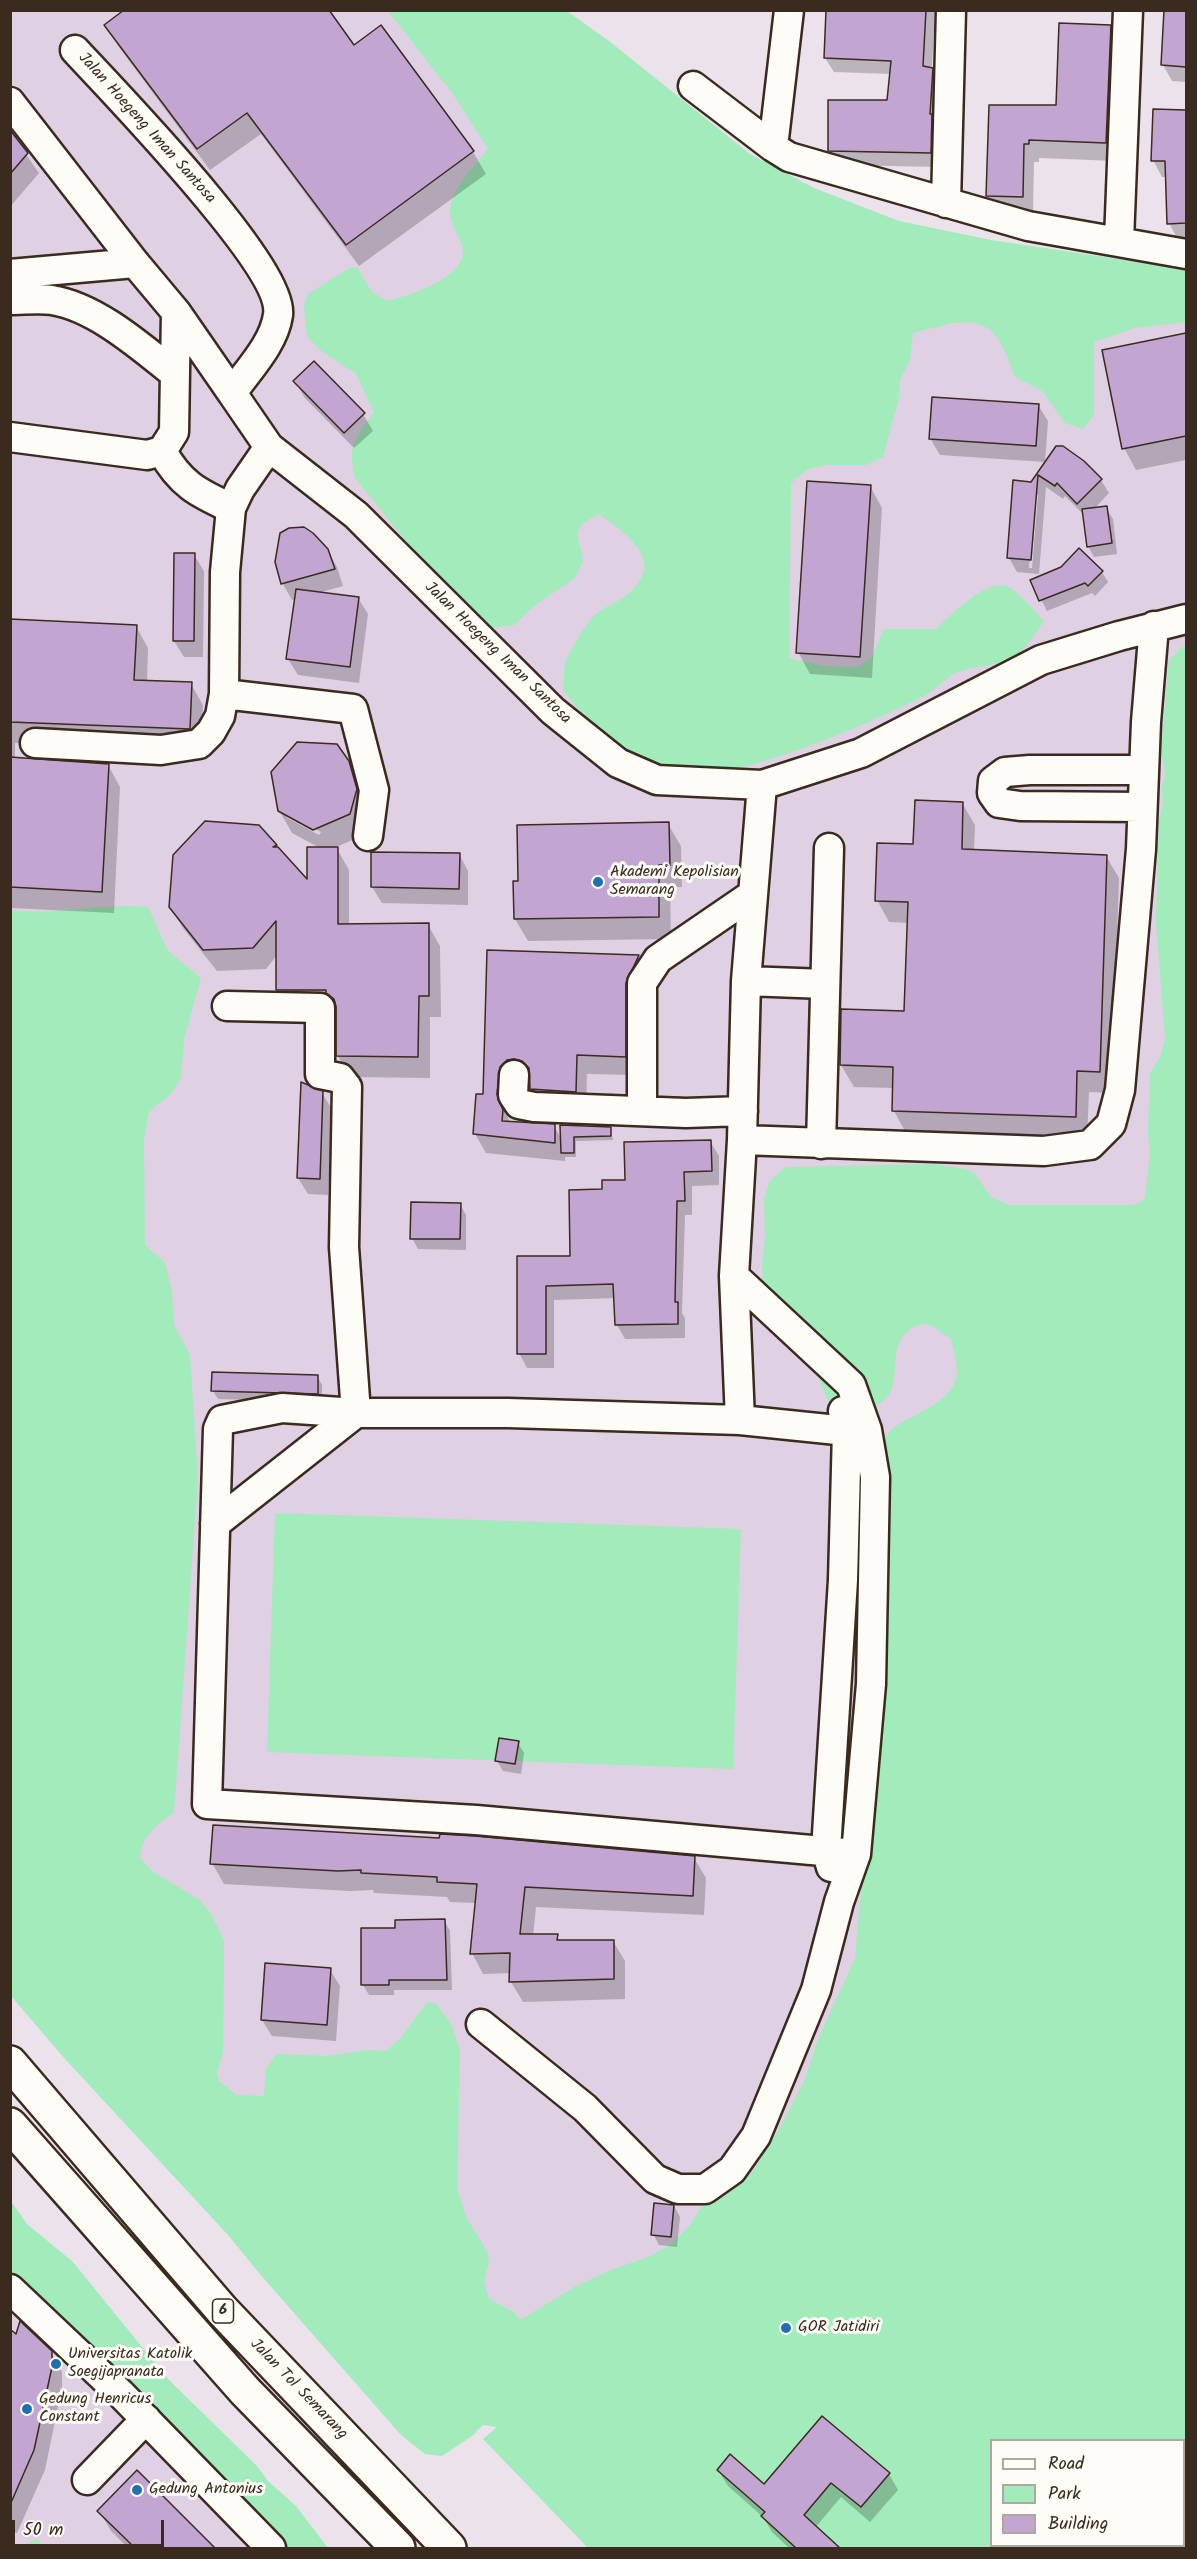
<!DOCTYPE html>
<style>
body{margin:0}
#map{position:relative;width:1197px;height:2559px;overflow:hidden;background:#ece2ec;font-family:Kalam,sans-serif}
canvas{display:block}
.frame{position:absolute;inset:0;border:12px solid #3b2a1e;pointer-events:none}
.legend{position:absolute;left:990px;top:2439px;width:195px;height:108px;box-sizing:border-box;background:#fdfcf7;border:2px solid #afa8a0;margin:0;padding:8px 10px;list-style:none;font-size:18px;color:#3b2a1e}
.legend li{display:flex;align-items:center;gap:12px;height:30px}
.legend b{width:30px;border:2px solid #afa8a0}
.scale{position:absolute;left:12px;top:2520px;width:152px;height:27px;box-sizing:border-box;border:3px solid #3b2a1e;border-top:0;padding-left:8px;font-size:18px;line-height:21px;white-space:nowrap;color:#3b2a1e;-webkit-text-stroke:4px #fdfcf7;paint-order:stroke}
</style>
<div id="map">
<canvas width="1197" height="2559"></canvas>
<div class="frame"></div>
<ul class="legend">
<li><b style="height:8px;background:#fdfcf7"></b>Road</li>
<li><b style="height:16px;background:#a2ebba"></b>Park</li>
<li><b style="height:16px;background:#c3a5d1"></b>Building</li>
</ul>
<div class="scale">50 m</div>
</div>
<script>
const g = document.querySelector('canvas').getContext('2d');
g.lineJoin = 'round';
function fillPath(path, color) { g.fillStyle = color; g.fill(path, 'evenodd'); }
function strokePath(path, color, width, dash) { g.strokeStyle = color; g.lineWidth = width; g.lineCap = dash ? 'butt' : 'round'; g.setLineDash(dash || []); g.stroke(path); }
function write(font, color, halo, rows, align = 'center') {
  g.font = font + ' Kalam,sans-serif'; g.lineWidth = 6; g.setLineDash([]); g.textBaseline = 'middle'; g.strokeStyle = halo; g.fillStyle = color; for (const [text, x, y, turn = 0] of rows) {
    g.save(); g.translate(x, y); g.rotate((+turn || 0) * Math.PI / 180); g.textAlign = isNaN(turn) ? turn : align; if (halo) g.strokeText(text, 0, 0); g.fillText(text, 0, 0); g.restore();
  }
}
const built = new Path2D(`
 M10,11H538L676,128L889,245L1186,287V2370L742,2201L424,2449L289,2298L10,1477Z
 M10,2276L281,2548H45L37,2539L11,2548Z`);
const green = new Path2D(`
 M387,10L567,11L609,41L750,154L814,188L899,221L991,240L1186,269V322L1135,328L1094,342V415L1083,429L1065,423L1042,391L1014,376C994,309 971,318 913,333L910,360L900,380L899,398L883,457L866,465H826L808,469L791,483L789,658L823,666L858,667L872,657L884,629H936C951,615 985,580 1006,586C1017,589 1036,613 1044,621C1035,633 1027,648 1015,656C997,668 972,665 953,674C943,680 935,691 924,696C871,723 725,788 669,773C620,761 593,727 563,690C564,680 563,667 567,658C573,646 583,629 592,618C599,610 613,604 623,598C669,564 631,537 599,514L583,523L577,532L583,561L575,578L534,606L514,625L489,628L440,583L355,478C347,444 355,439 374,412L356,374L320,350L307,336L304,306L308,294L349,268L357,267L371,291L387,301C407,297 466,277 463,250C461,237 449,224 450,211C451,188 475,166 488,149L453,94Z
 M1182,647H1186V2548H588L483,2439L497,2427L483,2425L472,2436L442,2456L425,2454L401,2435L259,2273L228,2235L65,2059L11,1996V910C57,916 102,902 148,907L168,951L201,978L184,1039L181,1078L172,1093L149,1112L144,1139L145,1245L165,1263L172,1292L174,1325L190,1355L198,1479L174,1813C157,1825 141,1835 140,1858L153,1872L200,1900L211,1914L224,1941L223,2053L217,2073L219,2081L236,2095L264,2096L266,2068L277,2054L326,2056L367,2050L386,2051L400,2039L427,2002L436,2004L451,2023L460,2051L457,2188L466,2217L487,2251L489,2261L484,2282L489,2299L514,2312L520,2320L576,2286L611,2270L648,2257L672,2244L691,2224L702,2206L724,2197L753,2171L779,2130L805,2079L816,2044L855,1958L862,1878L880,1447C883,1442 886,1435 890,1431C909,1414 957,1403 957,1371C957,1360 953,1349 951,1339C934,1328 925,1316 907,1332C886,1350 904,1383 884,1400C877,1407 864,1411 855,1415L833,1409C821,1392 814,1353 799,1341C790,1333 774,1329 764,1324L762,1264L765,1237L764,1200L769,1182L784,1168L792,1167L934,1164L966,1169L975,1174L991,1197L1009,1205H1127L1137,1204L1145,1198L1150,1152L1148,1133L1150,1073L1160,1057L1165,1039L1156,922L1159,821L1163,802L1161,788L1165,775L1161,749L1169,660ZM992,2440H1184V2546H992Z
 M275,1513L741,1529L733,1769L267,1752Z
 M10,2200L27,2224L73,2262L168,2379L257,2466L268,2481L296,2506L328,2548H281L11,2276Z
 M37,2539L45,2548H12Z`);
const shadow = new Path2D(`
 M891,10H935L932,68L941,84L938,167L838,165L830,151L888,101L891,74L834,72L825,58Z
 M1166,10H1186V82L1172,81L1163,65Z
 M106,25L354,47L381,27L473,152L486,174L359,266L261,134L210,170L119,47Z
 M1110,27L1121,45L1116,161L1039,158V162H1034L1033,215L998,214L987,195L990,107H1057Z
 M1155,110L1186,112V239L1178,240L1169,223L1167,177H1162L1153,160Z
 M10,132L39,173L10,207Z
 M1186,334V460L1136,470L1124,448L1104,351Z
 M295,381L363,414L373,431L354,448L304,397Z
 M1038,405L1048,421L1045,462L940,455L930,438Z
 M1059,445L1101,480L1109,493L1093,510L1106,508L1113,519L1117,554L1094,557L1088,546L1084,515L1065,496L1063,499L1046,487L1039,574L1017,572L1009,558L1031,483ZM1035,495H1038L1032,568H1029Z
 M870,486L882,508L872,678L810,674L798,652Z
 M327,550L337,567L343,586L318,593L358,598L368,614L359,683L298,675L288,659L296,599L292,600L283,584L277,562Z
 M194,555L204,571L203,657H184L174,641Z
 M1102,572L1108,582L1095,596L1092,593L1047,611L1032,581Z
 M10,621L136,626L148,648L147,682L191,684L203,705L201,750L15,743V759L108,765L120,787L114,913L10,908Z
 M348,762L361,785L362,836L336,847L349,870V925H428L440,946L441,1017H430V1078L350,1077L338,1056V1010H290L278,989V954L266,969L217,971L183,928L170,907L258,827L308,883L322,849L292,833L279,810ZM286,814L321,832L319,835L286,817ZM327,992L341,1003L339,1005L327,996Z
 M962,803L975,825L974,851L1106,856L1119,878L1112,1093L1089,1092L1087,1139L906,1133L894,1111V1088L854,1087L841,1065L906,1013L909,923L889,922L877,900L915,846Z
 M668,824L681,846L682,887H670L671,939L528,941L515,919Z
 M459,854L468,871V905L382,903L372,887Z
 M488,951L639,956L649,975L636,1075L587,1074L586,1111L542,1108L531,1089V1079L526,1077L510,1086L507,1115L510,1123L554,1126L562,1140V1126L610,1128L613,1140L576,1141V1157H565V1161L486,1153L475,1134L484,1096Z
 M322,1093L332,1109L328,1195L308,1194L298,1178Z
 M710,1141L719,1156V1185L692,1186V1215H685L682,1313L685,1318V1338L625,1339L617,1325L616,1298L554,1300V1368H527L519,1353V1257L571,1258L604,1191Z
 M460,1204L466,1215V1250L418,1249L412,1238Z
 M317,1376L322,1385V1402L218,1399L213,1391Z
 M518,1743L524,1753L521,1774L503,1771L497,1761Z
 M694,1858L706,1878L704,1915L536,1907L533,1936H557L560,1942L613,1941L625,1961V1999L523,2002L511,1982V1973L483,1974L472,1953L477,1903L450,1902L447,1897L374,1893L373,1890L350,1891L224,1884L212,1863Z
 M444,1920L450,1931L452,1990H394V1995H369L363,1985L397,1930Z
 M330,1970L340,1986L336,2041L272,2036L262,2020Z
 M674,2206L680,2217L677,2247L659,2245L653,2234Z
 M17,2337L50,2352L62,2372V2387L45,2470L17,2533L10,2531V2406Z
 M718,2470L764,2486L889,2474L898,2490L870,2522L841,2497L815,2528L838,2548H789L772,2532L763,2517L728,2486Z
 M137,2472L213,2548H128L111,2531L99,2511Z
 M1184,2472L1186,2473V2519L1184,2518Z
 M1023,2546H1057L1061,2548H1025Z
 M1113,2546H1118L1122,2548H1110Z`);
const building = new Path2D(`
 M124,10H329L354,45L381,25L474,151L346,245L247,113L197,149L104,25Z
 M826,10H926L923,66L933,68L930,114H932L931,153L828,151V100H887L891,61L824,58Z
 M1164,10H1186V67L1161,65Z
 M1059,23L1111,25L1106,143L1029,140V144H1024L1023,197L986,196L989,105H1056Z
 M1153,109L1186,110V223L1167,224L1165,161H1151Z
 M10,130L28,153L10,174Z
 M1186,333V436L1122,449L1102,350Z
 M314,361L365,413L344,433L293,381Z
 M932,397L1039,404L1036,446L929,439Z
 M1056,446H1063L1084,461L1102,479L1077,504L1057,483L1055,486L1038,475L1031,560L1007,558L1013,480L1031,482Z
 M807,481L871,485L860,657L796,653Z
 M1107,506L1112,543L1087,547L1082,509Z
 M304,527L313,533L328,549L335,569L281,584L275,562L280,533L289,528Z
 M1079,548L1103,571L1088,586L1085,583L1039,601L1030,580L1061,567Z
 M174,553H195L194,641H173Z
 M296,589L359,597L350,667L286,659Z
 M10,619L137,625L134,680L192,682L190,729L10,722Z
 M297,742L337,744L349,761L357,789L350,814L313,830L278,811L271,772Z
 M10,757L109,764L102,892L10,887Z
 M915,800L963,802L962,849L1107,855L1100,1072L1077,1071L1076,1117L892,1111L893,1067L840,1065L841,1009L904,1011L908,902L875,901L877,843L913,844Z
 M205,821L259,825L277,845L273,847H278L307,879V847H338V924L429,923V996H419L418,1057L336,1056V1007L334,999L326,993V990H276V921L253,948L203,950L169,907L173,855Z
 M669,822L670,865H659V917L514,919L513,881H518L517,825Z
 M371,852L460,853L459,889L371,887Z
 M487,950L639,955L626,983V1057L577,1055L576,1092L530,1089L529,1068L522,1061L514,1059L507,1060L500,1067L497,1094L503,1110L502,1121L555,1124V1143L473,1134L476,1094H483Z
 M301,1082L323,1091L320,1179L297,1178Z
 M560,1125L611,1127V1136L574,1137V1153H561Z
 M711,1140L712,1171L684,1172L685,1201H677L675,1302H678V1324L615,1325L613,1284L546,1286V1354H517V1256H570L569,1190L602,1189V1180H625L624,1142Z
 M411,1202L461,1203L460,1239H410Z
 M212,1372L318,1375V1394L211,1391Z
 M499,1738L519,1741L515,1764L495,1761Z
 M213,1825L439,1838L440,1834L475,1836L695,1856L693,1896L525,1887L520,1934H558L557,1940H614V1979L509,1982L510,1953L470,1954L477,1884L437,1882V1877L361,1873V1870L338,1871L210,1864Z
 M445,1919L447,1980H389V1985H361V1928H395V1920Z
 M265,1963L331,1968L327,2025L261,2020Z
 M654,2203L674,2205L671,2237L651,2235Z
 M20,2321L52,2351V2367L34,2450L10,2505V2329L16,2334Z
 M822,2416L890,2473L861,2507L831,2483L804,2515L840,2548H796L761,2516L765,2512L717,2470L730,2454L764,2484Z
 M137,2470L215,2548H135L97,2511Z`);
const minor = new Path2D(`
 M789,10L773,147L789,157L1028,226L1186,254
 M75,50C113,91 285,268 278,315C274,344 248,370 232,393L269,447L356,515L553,711L618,763L657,780L762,785L861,753L1041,660L1119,636L1186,619
 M693,86L773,147
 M10,102L135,263L176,312L232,393
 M946,203L951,10
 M1119,241L1128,10
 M10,274L135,263
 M10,300C24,300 39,298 52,300C96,307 141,347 175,374
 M10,437L147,455L162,451L174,432L176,312
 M162,451C180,484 198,493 231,508
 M224,694L353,709L374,790L368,836
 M35,743L161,750L199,744L211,732L220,716L224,694L225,572L231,508L240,489L269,447
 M1142,807L1020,806L999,803L992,793L993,781L1005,772L1030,770H1144
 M746,981L825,984
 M514,1075L513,1095L519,1104L534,1107L686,1113L743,1111
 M642,1111V983L658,959L753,894
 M742,1140L1044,1151L1090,1145L1111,1124L1120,1090L1141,849L1146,722L1154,626
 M821,1144L829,848
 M740,1420L734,1276L742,1140L746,981L762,785
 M215,1524L356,1413L344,1247L347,1087L340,1078L320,1074V1008L227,1006
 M856,1854L476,1820L207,1804L218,1429L222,1420L282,1408L356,1413H508L740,1420L847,1431L867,1430
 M831,1867L826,1850L843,1580L847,1431L843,1411
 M481,2024L585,2108L655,2179L678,2189H705L732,2170L756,2136L816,1990L839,1902L856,1854L871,1684L875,1477L867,1430L851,1385L734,1276
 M10,2289L122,2395L271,2548
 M87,2480L146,2419`);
const highway = new Path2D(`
 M10,2063L222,2310L449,2548
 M10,2125L245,2391L398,2548`);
const markers = [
 [598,882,6,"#1f6fb2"],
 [786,2328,6,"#1f6fb2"],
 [56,2364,6,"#1f6fb2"],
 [27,2409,6,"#1f6fb2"],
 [137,2490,6,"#1f6fb2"]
];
const shields = [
 [223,2311,21]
];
const shieldNames = [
 ["6",223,2311]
];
const streetNames = [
 ["Jalan Hoegeng Iman Santosa",146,129,48],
 ["Jalan Hoegeng Iman Santosa",497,654,44],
 ["Jalan Tol Semarang",298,2390,46]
];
const poiNames = [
 ["Akademi Kepolisian",610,873],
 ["Semarang",610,891],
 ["GOR Jatidiri",798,2328],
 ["Universitas Katolik",68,2355],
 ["Soegijapranata",68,2373],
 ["Gedung Henricus",39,2400],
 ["Constant",39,2418],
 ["Gedung Antonius",149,2490]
];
fillPath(built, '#e0d0e4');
fillPath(green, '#a2ebba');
fillPath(shadow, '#0003');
fillPath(building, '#c3a5d1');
strokePath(building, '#3b2a1e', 1.5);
strokePath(minor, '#3b2a1e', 33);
strokePath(highway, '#3b2a1e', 38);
strokePath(minor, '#fdfcf7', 28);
strokePath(highway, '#fdfcf7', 33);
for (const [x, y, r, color] of markers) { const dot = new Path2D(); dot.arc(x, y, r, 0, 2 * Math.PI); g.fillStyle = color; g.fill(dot); strokePath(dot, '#fdfcf7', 2); }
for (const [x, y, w] of shields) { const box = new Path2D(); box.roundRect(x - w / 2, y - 12, w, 24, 4.5); g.fillStyle = '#fdfcf7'; g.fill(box); strokePath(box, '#3b2a1e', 1.5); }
write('bold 15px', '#3b2a1e', null, shieldNames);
write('16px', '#3b2a1e', '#fdfcf7', streetNames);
write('16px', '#3b2a1e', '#fdfcf7', poiNames, 'left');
</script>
